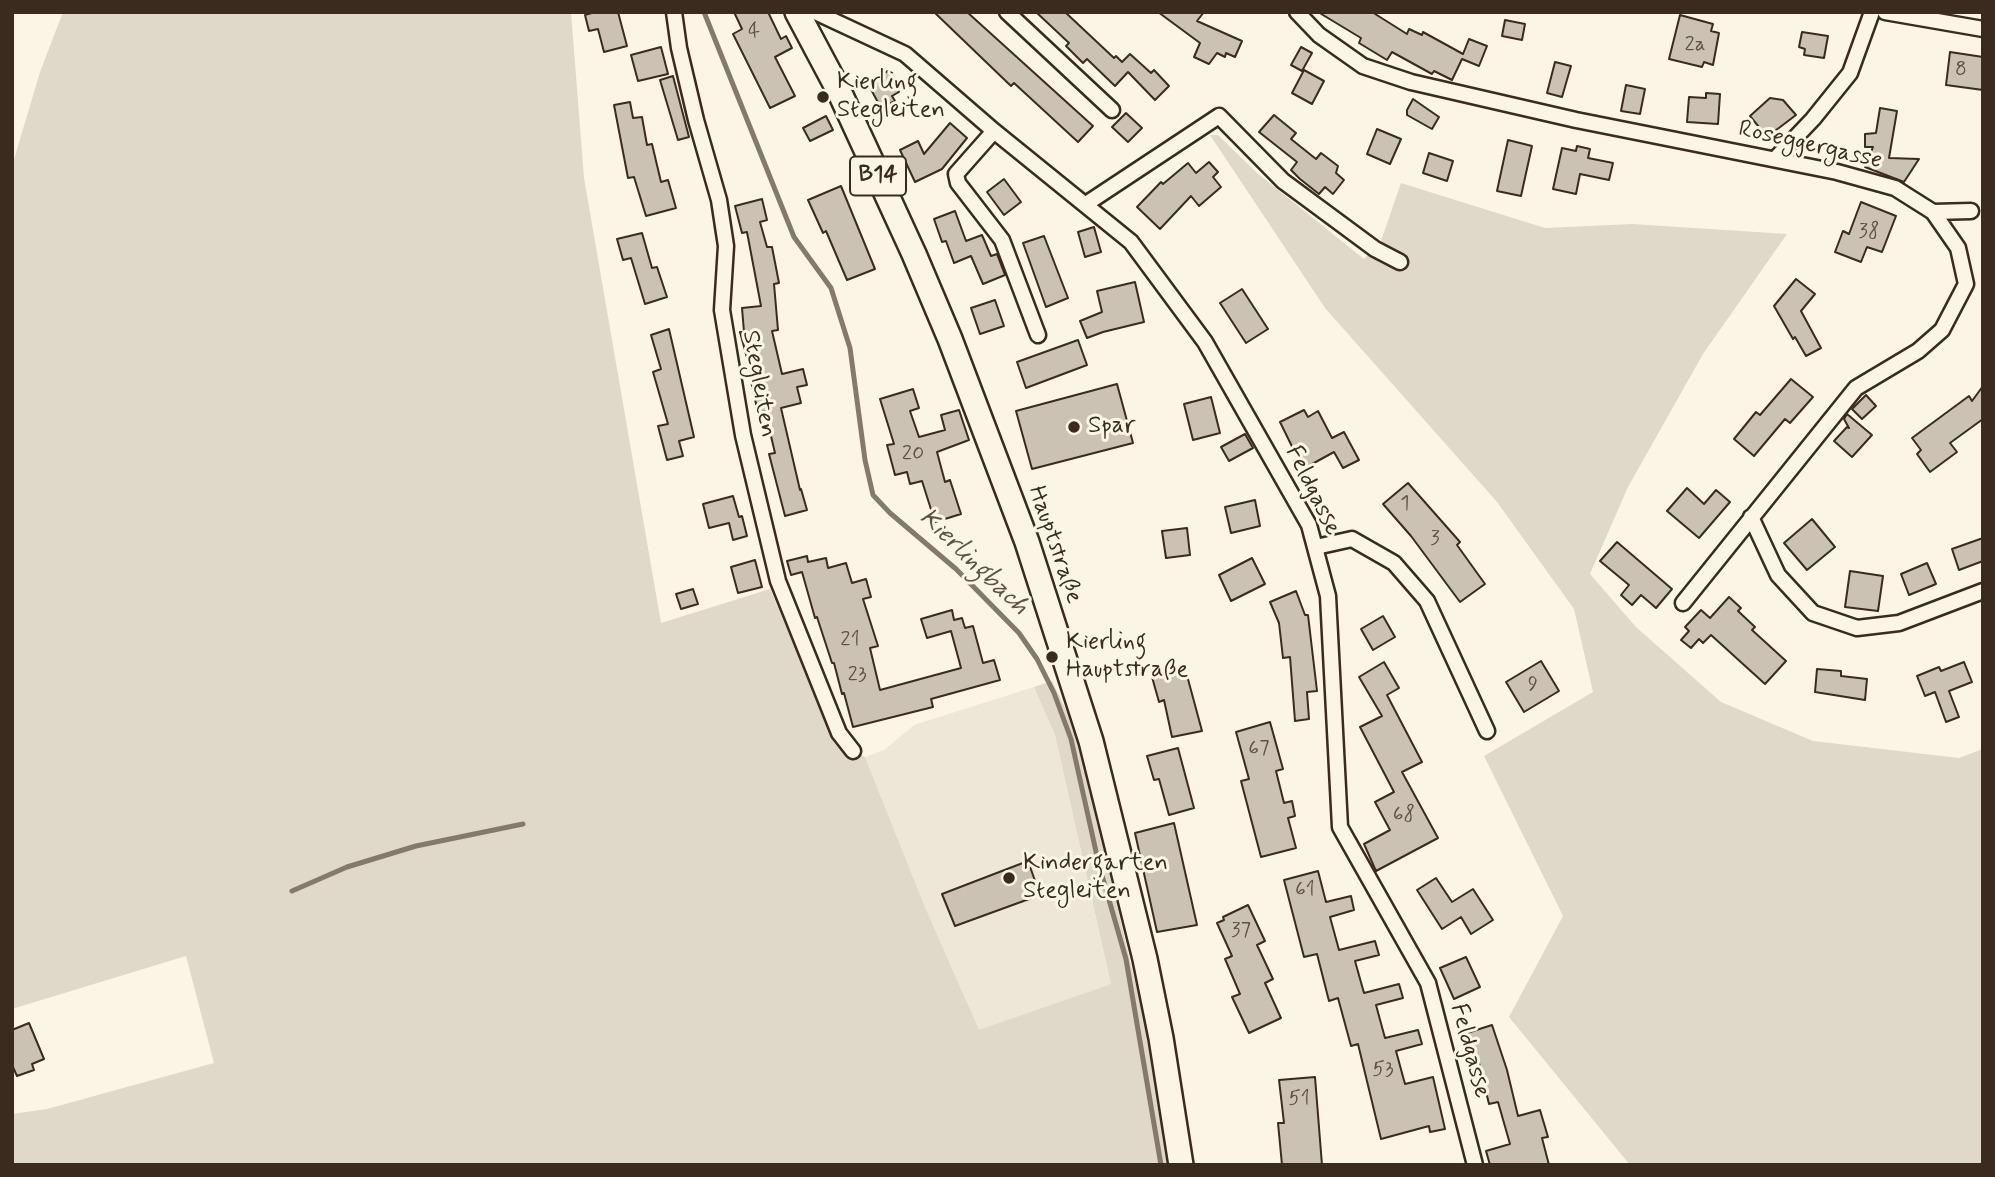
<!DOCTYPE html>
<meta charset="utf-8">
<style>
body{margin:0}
#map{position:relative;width:1995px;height:1177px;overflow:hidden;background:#fcf5e5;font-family:Mynerve,sans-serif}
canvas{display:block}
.frame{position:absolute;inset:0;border:14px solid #3b2a1e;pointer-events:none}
</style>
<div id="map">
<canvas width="1995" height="1177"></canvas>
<div class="frame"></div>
</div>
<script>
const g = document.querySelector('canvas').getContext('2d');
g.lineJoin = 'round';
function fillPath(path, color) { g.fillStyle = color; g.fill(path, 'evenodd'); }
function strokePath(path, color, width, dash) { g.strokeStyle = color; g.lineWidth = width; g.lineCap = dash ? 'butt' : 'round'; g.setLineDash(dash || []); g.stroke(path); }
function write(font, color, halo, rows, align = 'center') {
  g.font = font + ' Mynerve,sans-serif'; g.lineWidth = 6; g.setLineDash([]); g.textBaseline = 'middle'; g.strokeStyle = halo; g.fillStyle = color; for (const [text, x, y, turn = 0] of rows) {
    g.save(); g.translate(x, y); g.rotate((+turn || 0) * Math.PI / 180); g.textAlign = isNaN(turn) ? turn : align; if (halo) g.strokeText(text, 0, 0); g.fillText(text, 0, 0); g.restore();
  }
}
const built = new Path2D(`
 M1034,687L1055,735L1111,984L979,1031L925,907L865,757L884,750L914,725Z`);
const green = new Path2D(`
 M63,12H571L584,178L661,623L770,589L835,741L865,757L925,907L979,1030L1111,984L1055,735L1034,687L1052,681L1074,726L1144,1019L1167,1165H12V1114L47,1109L214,1063L186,956L12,1009V166L40,72Z
 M1210,135H1218L1257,173L1364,259L1381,241L1401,183L1545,228L1632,224L1787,234L1703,354L1628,487L1590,574L1636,627L1721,702L1813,741L1959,758L1983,749V1165H1630L1509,1017L1563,916L1484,756L1593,692L1574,609L1497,502L1325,308Z`);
const stream = new Path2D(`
 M704,12L794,237L831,288L850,348L865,460L873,495L890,513L956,569L1019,633L1037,659L1054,693L1071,739L1099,865L1126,959L1161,1165
 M292,891L347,867L416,846L523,824`);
const building = new Path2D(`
 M595,12H618L627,46L604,52L598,29L589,31L585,15Z
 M734,12H768L781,39L786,36L792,48L775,57L795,96L770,108L733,34L742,29Z
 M934,12H967L1093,126L1078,142L1014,83L1011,86Z
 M1036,12H1065L1114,58L1116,56L1122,62L1130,54L1151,73L1154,70L1169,86L1155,100L1128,72L1115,86L1087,59L1083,63L1066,46L1069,43Z
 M1158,12H1204L1197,21L1242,41L1235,57L1226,53L1225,57L1217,53L1209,64L1194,57L1200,43Z
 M1318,12H1372L1407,34L1409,29L1422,35L1423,32L1463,54L1469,39L1487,46L1479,66L1462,59L1452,80L1434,71L1432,74L1392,52L1387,60L1359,43L1361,38Z
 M1680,15L1713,24L1711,31L1719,33L1713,65L1704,62L1702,67L1669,59Z
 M1505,20L1525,24L1522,40L1502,36Z
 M1802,32L1828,36L1824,58L1804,55L1805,49L1799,47Z
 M661,47L668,74L638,81L631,55Z
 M1301,47L1312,53L1302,71L1291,65Z
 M1950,52L1983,57V90L1946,85Z
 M1555,62L1571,66L1562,97L1547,93Z
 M1304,70L1324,81L1312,104L1292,93Z
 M888,71L899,92L892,96L895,101L881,108L867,82Z
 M673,76L689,137L678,140L660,80Z
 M1626,85L1645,89L1640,114L1621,111Z
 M1706,93L1720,94L1718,124L1687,122L1689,97L1706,98Z
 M1770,98L1783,100L1796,115L1767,137L1750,116Z
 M1413,99L1439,117L1432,129L1407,115V110Z
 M630,102L633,118L642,117L647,145L652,144L661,182L668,180L676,208L646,216L634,177L628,178L614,105Z
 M1880,108L1897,111L1889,158L1919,159L1904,182L1865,167L1873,147H1865V134L1876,133Z
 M1126,113L1142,128L1128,142L1112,127Z
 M1274,115L1296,133L1291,139L1316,159L1321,153L1338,166L1336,173L1344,180L1333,194L1325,187L1319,194L1300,179L1291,170L1297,162L1259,132Z
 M826,116L833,130L810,141L803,128Z
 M950,123L967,138L942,169L915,182L900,150L918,141L924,154Z
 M1377,129L1401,139L1390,164L1367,154Z
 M1508,140L1532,146L1521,196L1497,191Z
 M1577,146L1590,149L1588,158L1613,163L1609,180L1580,174L1576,194L1553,189L1562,148L1576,151Z
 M1429,153L1453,161L1447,181L1423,173Z
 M1209,162L1218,172L1213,177L1221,187L1199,206L1191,196L1160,229L1137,207L1161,182L1163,184L1188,163L1196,173Z
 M1004,179L1021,202L1004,215L987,192Z
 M841,186L875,269L847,280L826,231L823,233L808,200Z
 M762,199L767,220L760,222L767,247H772L779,283L774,284L778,330L772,331L782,374L803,369L807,385L797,387L801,403L781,408L800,490L801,489L807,510L785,516L769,454L775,453L765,411L758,413L751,381L753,380L740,332H744L742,308L761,306L747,232L742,233L735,206Z
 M1861,202L1896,216L1882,252L1867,247L1861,262L1835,252L1843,231L1849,234Z
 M955,211L966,241L982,235L991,256L997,254L1005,275L983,284L971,256L954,263L946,241L942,242L934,219Z
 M1094,227L1101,252L1085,257L1078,232Z
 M642,233L652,268L657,267L667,297L645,304L631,258L623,260L617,239Z
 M1044,236L1068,298L1046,307L1023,243Z
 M1796,279L1815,294L1801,311L1821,348L1806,356L1795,337L1793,339L1774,306Z
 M1135,282L1144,322L1103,332L1087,338L1080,321L1102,312L1097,291Z
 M1242,289L1268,329L1246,343L1220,303Z
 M995,300L1004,326L980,334L971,308Z
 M669,329L694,437L679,441L683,456L667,460L658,426L668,424L653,372L661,369L651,335Z
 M1078,340L1087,365L1026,388L1017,362Z
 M1791,379L1813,397L1790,423L1785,419L1754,456L1734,439L1756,412L1760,415Z
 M1117,384L1133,443L1032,469L1016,411Z
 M1983,386V419L1950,443L1957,452L1930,472L1917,454L1921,450L1912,438L1969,396L1972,401Z
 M913,389L919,408L910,411L919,437L945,430L941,415L959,410L969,440L937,452L945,482L950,480L961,514L935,522L922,481L910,484L907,472L895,475L887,445L894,444L880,399Z
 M1866,395L1876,406L1862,419L1852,409Z
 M1211,397L1220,433L1193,440L1184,404Z
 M1304,410L1308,417L1318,411L1332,438L1344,432L1359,460L1343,468L1334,452L1303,469L1280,422Z
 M1847,414L1872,435L1852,457L1834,441L1847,427L1849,428L1844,419Z
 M1245,434L1253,448L1229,461L1221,447Z
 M1408,483L1460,542L1457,545L1485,584L1460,602L1411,536L1383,504Z
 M1687,488L1704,504L1716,490L1730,502L1699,538L1667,511Z
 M733,496L739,517L742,516L747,536L733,540L729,523L709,528L703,504Z
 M1255,500L1260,526L1231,533L1225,507Z
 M1812,519L1835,547L1807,570L1784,543Z
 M1187,528L1190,555L1166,558L1162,531Z
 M1983,538V561L1959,570L1952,549Z
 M1617,542L1672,589L1656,608L1641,595L1632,605L1621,595L1629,585L1600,561Z
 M807,556L808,562L826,558L828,568L846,563L852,583L866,579L871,597L863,599L878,646L870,648L880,690L961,668L951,631L927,638L921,619L952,610L954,620L962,618L965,628L973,626L983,663L994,660L1000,680L931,699L933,707L853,727L844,693L842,694L834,663H832L817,617L815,618L802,572L791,575L787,561Z
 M1252,558L1265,584L1231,601L1219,575Z
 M755,560L762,587L738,593L731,567Z
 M1927,563L1936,584L1909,595L1901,574Z
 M1850,571L1883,576L1878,611L1845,607Z
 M693,589L698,604L681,609L676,594Z
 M1296,591L1305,615H1308L1317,691L1307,692L1309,719L1295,721L1290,657L1283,658L1279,623L1270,602Z
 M1729,597L1741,608L1738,611L1755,627L1752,630L1786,661L1765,684L1711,635L1703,643L1699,639L1691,648L1681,640L1689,631L1685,627L1701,610L1710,618Z
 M1383,616L1395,637L1373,650L1361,629Z
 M1541,661L1559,691L1524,712L1506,682Z
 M1384,662L1399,688L1387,695L1422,762L1402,772L1438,838L1376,871L1364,844L1390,830L1375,802L1394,792L1360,727L1382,716L1359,677Z
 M1964,662L1972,682L1949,691L1959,717L1946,722L1935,692L1925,696L1917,676L1939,667L1941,671Z
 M1185,668L1202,731L1172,737L1164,700L1159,702L1152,677Z
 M1817,669L1841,671V676L1867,679L1865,700L1815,692Z
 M1270,722L1283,769L1276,771L1284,803L1292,801L1295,816L1288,818L1296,848L1261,857L1241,781L1249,779L1236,732Z
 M1178,748L1194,808L1169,815L1159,779L1154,780L1147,756Z
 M1174,823L1197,925L1157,932L1135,833Z
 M1028,861L1040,895L955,926L942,894Z
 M1318,871L1326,902L1351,896L1354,910L1330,917L1339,950L1375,941L1379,955L1355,961L1364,993L1399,984L1403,998L1376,1005L1385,1038L1418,1030L1422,1044L1396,1051L1405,1084L1433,1077L1445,1129L1430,1132L1429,1126L1381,1139L1358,1044L1351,1046L1338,998L1329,1001L1317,954L1304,957L1284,880Z
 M1436,878L1452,902L1473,889L1493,920L1471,934L1461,917L1442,929L1417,890Z
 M1248,905L1265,941L1257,945L1273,979L1265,983L1281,1018L1249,1033L1232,997L1240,994L1225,959L1232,956L1217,923L1224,920L1223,917Z
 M1466,957L1480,987L1454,999L1440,968Z
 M29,1023L44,1059L32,1064L34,1070L17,1076L12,1065V1030Z
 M1492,1025L1507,1070L1518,1116L1540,1110L1548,1137L1542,1138L1549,1165H1490L1486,1151L1510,1144L1498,1102L1489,1104L1479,1063L1477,1064L1467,1033Z
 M1315,1077L1322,1165H1282L1278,1123H1284L1279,1080Z`);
const street = new Path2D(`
 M674,12L679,48L696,120L719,200L726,246L722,310L743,435L778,581L839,733L853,751
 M815,12L905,54L994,131L1131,242L1205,342L1309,525L1328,596L1340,827L1428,983L1475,1165
 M1007,12L1112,110
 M1297,12L1319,35L1363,66L1411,82L1576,120L1837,172L1895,188L1933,212L1958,248L1966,284L1942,330L1918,351L1856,388L1683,603
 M1885,12L1983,29
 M994,131L956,174L958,183L1002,240L1038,335
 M1775,159L1813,119L1850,73L1872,12
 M1086,204L1219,116L1283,181L1375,249L1400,262
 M1933,212L1971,211
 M1751,517L1778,575L1813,613L1857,628L1899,623L1983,591
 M1316,547L1352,539L1394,563L1427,601L1487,731`);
const primary = new Path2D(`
 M797,12L839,91L914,254L950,339L1027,542L1091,741L1145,959L1161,1038L1181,1165`);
const markers = [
 [823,97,7,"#3b2a1e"],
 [1074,427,7,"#3b2a1e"],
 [1052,657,7,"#3b2a1e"],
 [1009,878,7,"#3b2a1e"]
];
const numberNames = [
 ["4",754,33],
 ["2a",1695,46],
 ["8",1961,71],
 ["38",1869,233],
 ["20",913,455],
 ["1",1405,505],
 ["3",1435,540],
 ["21",850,641],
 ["23",857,676],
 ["9",1533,686],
 ["67",1259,750],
 ["68",1404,816],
 ["61",1305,891],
 ["37",1241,932],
 ["53",1383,1071],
 ["51",1299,1100]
];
const shields = [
 [878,176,56]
];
const shieldNames = [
 ["B14",878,176]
];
const poiNames = [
 ["Kierling",837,83],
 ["Stegleiten",837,111],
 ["Spar",1088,427],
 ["Kierling",1066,643],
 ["Hauptstraße",1066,671],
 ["Kindergarten",1023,864],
 ["Stegleiten",1023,892]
];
const streetNames = [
 ["Roseggergasse",1810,146,13],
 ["Stegleiten",758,384,80],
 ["Feldgasse",1312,491,64],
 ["Hauptstraße",1054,545,71],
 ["Feldgasse",1469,1051,75]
];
const waterNames = [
 ["Kierlingbach",973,563,44]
];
fillPath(built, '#eee6d6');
fillPath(green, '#e0d8c8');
strokePath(stream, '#85796b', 5);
fillPath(building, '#ccc2b3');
strokePath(building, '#3b2a1e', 2);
strokePath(street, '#3b2a1e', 19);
strokePath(primary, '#3b2a1e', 28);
strokePath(street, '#fcf5e5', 14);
strokePath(primary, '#fcf5e5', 23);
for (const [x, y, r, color] of markers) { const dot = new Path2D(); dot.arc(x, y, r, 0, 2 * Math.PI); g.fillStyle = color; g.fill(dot); strokePath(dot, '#fcf5e5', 2.5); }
write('21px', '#5f5043', null, numberNames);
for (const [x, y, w] of shields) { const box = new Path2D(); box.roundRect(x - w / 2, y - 19.5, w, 39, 5); g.fillStyle = '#fcf5e5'; g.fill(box); strokePath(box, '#3b2a1e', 2); }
write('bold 23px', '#3b2a1e', null, shieldNames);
write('24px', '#3b2a1e', '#fcf5e5', poiNames, 'left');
write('24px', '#3b2a1e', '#fcf5e5', streetNames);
write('italic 26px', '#605144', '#fcf5e5', waterNames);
</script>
